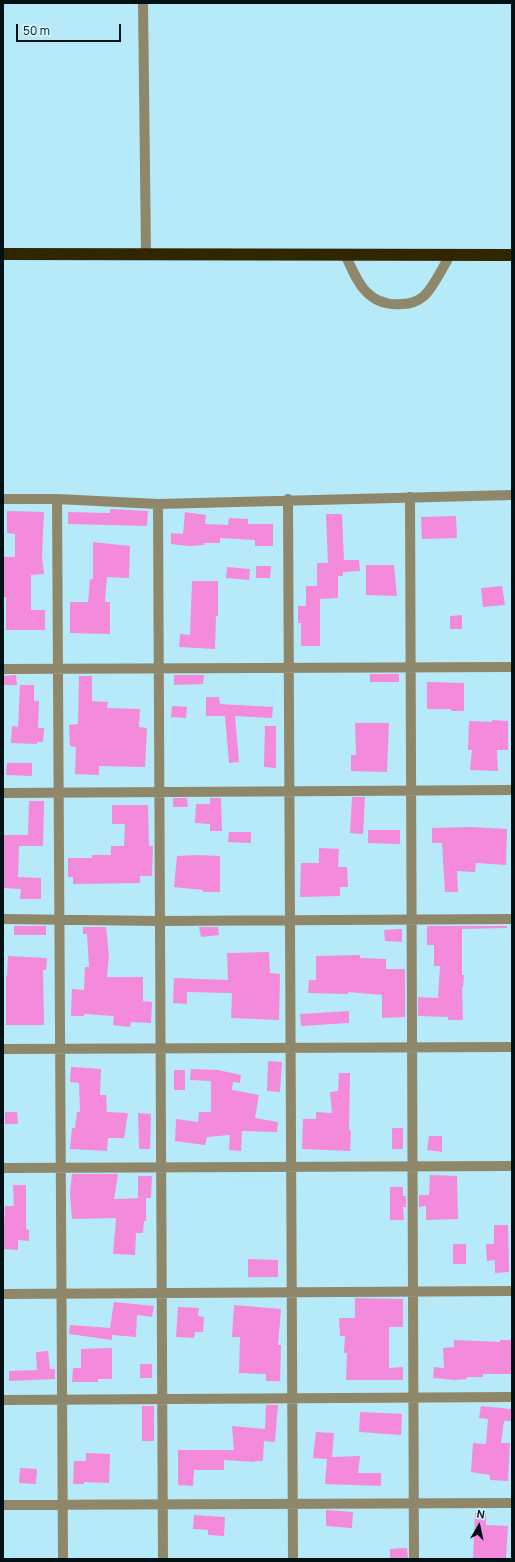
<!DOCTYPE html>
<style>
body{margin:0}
#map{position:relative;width:515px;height:1562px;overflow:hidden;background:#b6eaf8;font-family:Manrope,sans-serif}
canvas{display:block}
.frame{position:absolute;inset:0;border:4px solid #001116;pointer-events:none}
.north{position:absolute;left:459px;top:1506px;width:40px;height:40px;-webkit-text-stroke:3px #d2f4fe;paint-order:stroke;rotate:9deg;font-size:11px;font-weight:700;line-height:16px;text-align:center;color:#001116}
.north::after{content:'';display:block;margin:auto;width:14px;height:18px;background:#001116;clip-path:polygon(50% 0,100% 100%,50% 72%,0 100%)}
.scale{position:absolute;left:16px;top:24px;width:105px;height:18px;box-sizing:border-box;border:2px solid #001116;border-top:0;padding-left:5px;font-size:12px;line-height:14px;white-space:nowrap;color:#001116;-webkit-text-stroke:3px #d2f4fe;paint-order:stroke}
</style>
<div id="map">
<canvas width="515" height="1562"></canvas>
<div class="frame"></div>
<div class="north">N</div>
<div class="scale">50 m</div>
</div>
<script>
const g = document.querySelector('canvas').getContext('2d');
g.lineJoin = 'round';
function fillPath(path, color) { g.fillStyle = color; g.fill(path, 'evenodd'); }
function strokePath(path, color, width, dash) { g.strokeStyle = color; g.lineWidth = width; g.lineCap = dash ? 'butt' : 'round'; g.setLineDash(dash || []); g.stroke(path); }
const building = new Path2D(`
 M110,509L148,511L147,526L68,524V512L110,513Z
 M7,511L44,512L42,556L44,574L31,575V610H45V630H6V597H3V557H15V534L7,533Z
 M185,512L206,515L205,524L228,525L229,518L248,519V524H273V546H255V540L220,538V543H204V545L189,546L171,544V533L183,534Z
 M326,514H342L344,560H359L360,571L343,572V576H338V598L320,599V646H301V623H298V606H306V586H317V563H328Z
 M456,516L457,538L422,539L421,517Z
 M93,542L130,546L129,578L107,577L105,602H110V634L70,633V602H88L90,579H93Z
 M366,565H394L397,596L366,595Z
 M256,566H271L270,578H256Z
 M227,567L250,569L249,580L226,578Z
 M192,581H218V616H216L215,649L179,647L180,634L190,635Z
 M502,586L505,605L483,607L481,588Z
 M462,615V629H450V616Z
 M370,674H399V682H370Z
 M16,675L17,685H3V676Z
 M174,675H204L203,684L174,685Z
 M79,676H92V701L108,702L107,708L140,709L139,727L147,728L145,767L99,766V775L75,774L76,747L70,746L69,725L78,724Z
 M427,682L464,683V711H451V709H427Z
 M20,685H34V701H39L38,728H44L43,742H37V744L11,743L12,726L18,727Z
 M206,697H219L220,704L273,707L272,718L235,716L239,762L229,763L225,716H206Z
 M172,706L187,707L186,718L171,717Z
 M492,720L508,721V750H497L498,771L470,770L472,750H468L469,721L492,722Z
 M355,723H389L387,772L351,771V755H356Z
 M265,726H276V768L264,767Z
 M7,763H32V776L6,775Z
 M352,797H365L363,834L350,833Z
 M173,798H187L188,807H173Z
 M210,798H221L222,831H210V824L195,823L196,804H210Z
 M29,801H44L43,846H19L18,877L41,878V899H20L21,889L3,888V835H28Z
 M112,805H148L149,846H153L152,876H140V883L73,884V877H68V858H92V855H111V846H124L125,824H112Z
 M471,827L507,829L506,865L476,863L475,872L457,871L458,892H445L442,843H432V828Z
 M368,830H400V844L368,843Z
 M229,832H251V843L228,842Z
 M319,848L339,849L338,867H347L348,887H340V896L300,897L301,863H319Z
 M197,855L220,856V892H203V890L174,887L177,856Z
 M14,926H46V935H14Z
 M427,926H507V928L462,929V975H464L463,987H462L463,1020H448V1017L418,1016V997L438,998L440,966H434V945H427Z
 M83,927H106L109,956L107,977H143V1001L152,1002L151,1023L131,1022L130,1027L113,1025L114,1016L84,1014V1016H71L72,989L84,990L85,967H89L87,934H83Z
 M199,927H218L219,935L201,937Z
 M402,929V942L385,941L384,930Z
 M269,952L270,973L280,974L279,1020L231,1018L232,993L187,992V1004L173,1003L174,978L228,980L227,953Z
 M360,955V958L386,959V969H405V1017L382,1018V995L348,992V994L308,993L309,980H316V956Z
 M8,956L47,958L46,970H43L44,1025H6V976H7Z
 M349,1011V1023L301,1026L300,1014Z
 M268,1061L282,1062L280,1092L267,1091Z
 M71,1067L101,1069L100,1095H106L107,1112L128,1113L124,1138H108L107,1151L70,1149L72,1128H75L77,1112H80L79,1083L70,1082Z
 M191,1069L218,1070L241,1075L240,1083L233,1082L232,1090L259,1095L255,1118L278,1122L277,1132L242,1131L241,1151L229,1150L230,1135L207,1137L205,1145L175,1141L176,1119L198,1122L199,1112H211V1081L190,1080Z
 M174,1070H185V1090H174Z
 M339,1073H350L349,1130L351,1131L350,1151L302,1149L303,1119H316V1112L332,1113L330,1092L338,1091Z
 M5,1112H17L18,1124H5Z
 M138,1113L151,1114L150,1149H139Z
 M392,1128H403V1149H392Z
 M429,1136H442V1152L427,1150Z
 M72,1174H118L114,1199L146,1198V1221H144L143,1233H136L135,1255L113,1254L116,1218L72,1219L70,1194Z
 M430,1175L457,1176L458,1219L426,1220V1206L419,1207V1195H429Z
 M138,1176H152L151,1198H138Z
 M13,1185H26V1229L29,1230V1241L18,1240V1250L3,1249L5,1206H14Z
 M390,1187H403V1196H406V1207H403L404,1220H390Z
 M494,1225H508L509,1272L495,1273V1260L487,1261L486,1244H494Z
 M453,1244H466V1264H453Z
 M248,1259L278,1260V1277H248Z
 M355,1298L403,1299V1327H389V1368L403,1367V1380H346L347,1353H344L345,1336H340L339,1318H355Z
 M114,1302L154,1306L152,1317L137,1315L136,1337L112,1335V1340L69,1334L70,1325L110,1328Z
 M234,1305L281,1309L278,1345H281L280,1381H266V1374L239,1373L240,1337H232Z
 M178,1307L199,1308L198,1316L204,1317L203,1332H195L194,1338L176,1337Z
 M454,1340L500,1342V1340H512L511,1374H483V1377H467V1379L455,1380L433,1378L434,1367L444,1368L443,1348L454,1347Z
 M112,1348V1379H98V1382H72L73,1368H81V1349Z
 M48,1351L50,1369H55V1379L9,1381V1371L37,1370L36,1352Z
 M140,1364H152V1378H140Z
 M266,1405H278L275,1442L264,1441L263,1461H255V1462L224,1460V1470H194L193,1486L178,1485V1450H234L232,1426L265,1429Z
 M142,1406H154V1441H142Z
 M481,1406L511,1409L512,1421H504L501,1443H510L508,1481L490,1480V1475L471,1472L473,1443L486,1444L488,1419L479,1418Z
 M360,1412L402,1414L401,1435L359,1432Z
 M316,1432L334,1433L332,1457L360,1456L358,1473H381V1486L325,1484L327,1459L313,1458Z
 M86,1453L110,1454L109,1483L84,1482V1484H73L74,1461H86Z
 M20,1468L37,1469L36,1484L19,1483Z
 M326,1510L353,1512L352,1528L326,1526Z
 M475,1513H486V1525L508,1526L506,1559H473Z
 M194,1515L225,1517L224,1536L208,1535V1530L193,1529Z
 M407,1548L408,1559H390V1549Z`);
const minor = new Path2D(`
 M143,3L146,253
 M345,254C357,281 367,307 402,304C411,304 417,302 424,296C434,287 443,266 451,254
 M410,497L414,1559
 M3,499H57L158,504L512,495
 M57,499L63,1559
 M288,499L293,1559
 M158,504L163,1559
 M3,669L512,667
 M3,793L512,790
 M3,919L160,921L512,919
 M3,1049L512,1047
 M3,1168L512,1166
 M3,1294L512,1291
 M3,1400L512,1397
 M3,1505L512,1503`);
const highway = new Path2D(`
 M3,254L512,255`);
fillPath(building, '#f38adb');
strokePath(minor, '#8e876a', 10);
strokePath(highway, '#302700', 12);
</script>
